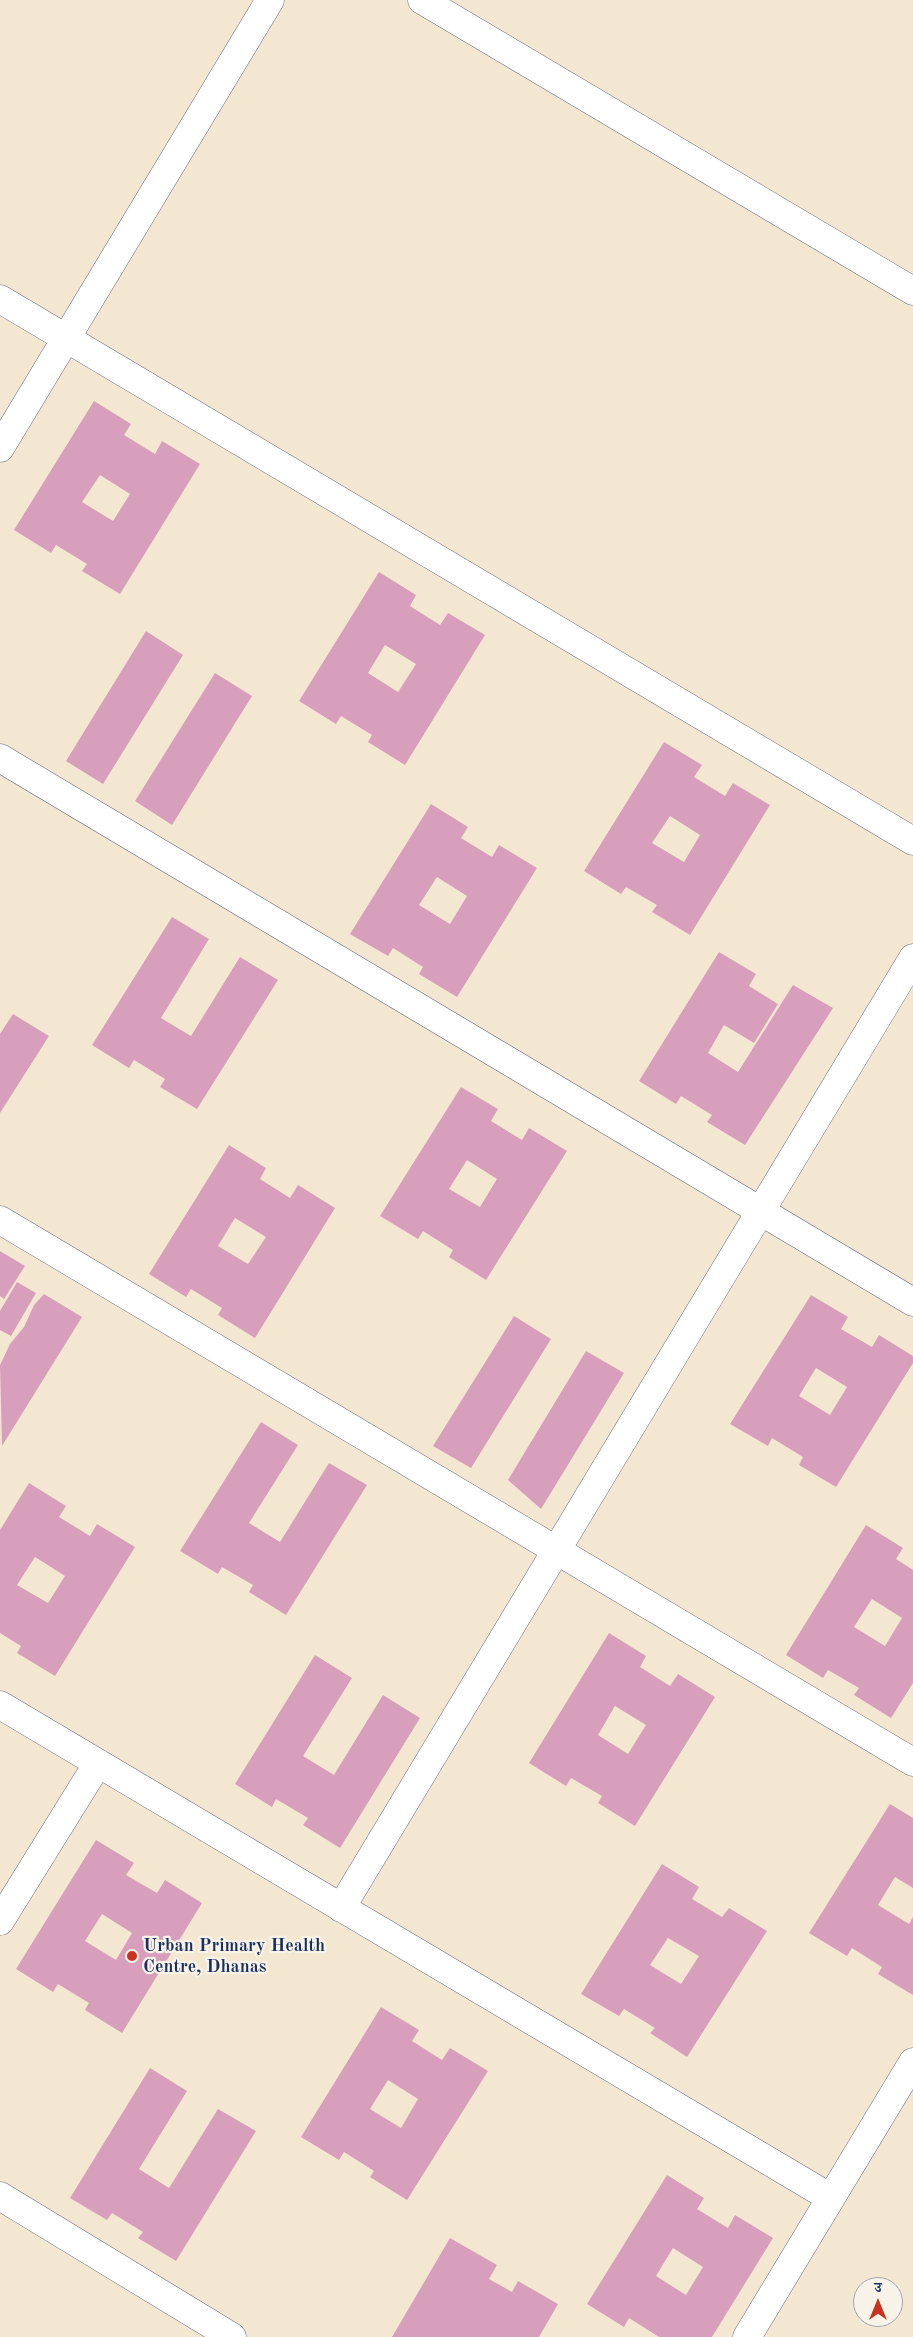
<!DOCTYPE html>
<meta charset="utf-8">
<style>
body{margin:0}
#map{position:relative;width:913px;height:2337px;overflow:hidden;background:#f4e7d1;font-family:"Old Standard TT","Noto Serif Devanagari",serif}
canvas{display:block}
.north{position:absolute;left:853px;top:2277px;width:50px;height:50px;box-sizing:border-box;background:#f7f3e8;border:1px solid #9fa5b1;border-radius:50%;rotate:0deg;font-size:14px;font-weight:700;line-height:20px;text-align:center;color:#1b2f5e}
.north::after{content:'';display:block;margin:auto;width:18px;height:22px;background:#c8321e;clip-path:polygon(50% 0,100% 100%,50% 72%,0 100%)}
</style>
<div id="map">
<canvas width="913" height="2337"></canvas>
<div class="north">उ</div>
</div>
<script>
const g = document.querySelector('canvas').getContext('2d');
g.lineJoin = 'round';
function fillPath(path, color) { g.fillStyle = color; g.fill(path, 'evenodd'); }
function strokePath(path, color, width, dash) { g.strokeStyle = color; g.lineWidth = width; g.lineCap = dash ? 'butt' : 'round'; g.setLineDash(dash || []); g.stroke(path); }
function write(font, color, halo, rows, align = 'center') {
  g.font = font + ' "Old Standard TT",serif'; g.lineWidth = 4.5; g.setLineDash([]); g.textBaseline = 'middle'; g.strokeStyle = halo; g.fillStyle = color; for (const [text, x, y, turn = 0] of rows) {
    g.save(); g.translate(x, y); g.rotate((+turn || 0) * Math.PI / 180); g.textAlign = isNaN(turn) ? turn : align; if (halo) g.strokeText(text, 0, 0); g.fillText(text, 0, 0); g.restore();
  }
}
const building = new Path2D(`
 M94,401L131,424L124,435L155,454L162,441L200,464L120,594L82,571L87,564L56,545L51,553L14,530ZM100,475L130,494L113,521L82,502Z
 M379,572L416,595L410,606L440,625L448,613L485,635L405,765L368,742L372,735L341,716L336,724L299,701ZM385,645L416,664L398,692L368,673Z
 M146,631L183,655L103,784L66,761Z
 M215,673L252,696L172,825L135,801Z
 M664,742L702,765L694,777L725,796L733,783L770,805L690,935L652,912L657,905L626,887L621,894L584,871ZM670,816L700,835L684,862L652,843Z
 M431,804L468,827L461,838L492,857L499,845L537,868L457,997L419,974L423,967L393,948L388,956L350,934ZM437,877L467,896L450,924L419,905Z
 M172,917L209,939L161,1018L191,1036L240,957L278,980L197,1109L160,1087L165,1079L134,1060L129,1068L92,1045Z
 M719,952L756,974L749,986L778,1004L754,1043L724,1025L708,1053L738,1072L793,985L833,1008L745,1145L707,1122L712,1115L681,1096L676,1104L639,1081Z
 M13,1014L49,1036L0,1113V1034Z
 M461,1087L498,1109L491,1121L522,1140L529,1128L567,1151L486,1280L449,1257L453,1250L423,1231L418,1239L380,1216ZM467,1160L497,1179L480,1207L449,1189Z
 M229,1145L266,1168L260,1179L290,1198L298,1185L335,1208L255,1338L218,1315L222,1308L191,1289L186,1297L149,1274ZM235,1218L266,1237L248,1264L218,1246Z
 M0,1251L25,1266L4,1299L0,1296Z
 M17,1282L36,1293L11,1336L0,1330V1311Z
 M44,1294L82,1317L2,1446L0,1365L10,1344L24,1327L34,1305Z
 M811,1295L848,1317L841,1329L872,1347L879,1335L913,1356V1363L836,1487L799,1465L803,1457L772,1438L768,1446L730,1424ZM816,1368L847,1387L830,1415L799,1396Z
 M514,1316L551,1339L471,1468L433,1446Z
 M586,1351L624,1373L541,1509L508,1480Z
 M261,1422L298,1445L249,1523L280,1542L329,1463L367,1485L286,1615L249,1592L253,1585L222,1567L218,1574L180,1551Z
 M29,1483L66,1506L59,1517L90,1536L97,1524L135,1547L55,1676L17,1653L21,1646L0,1633V1530ZM35,1557L65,1576L48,1603L17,1585Z
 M866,1525L903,1548L896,1559L913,1570V1683L891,1718L854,1695L859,1688L828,1670L823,1678L786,1655ZM872,1599L902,1618L885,1646L854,1627Z
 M609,1633L646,1656L640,1667L670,1686L678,1674L715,1697L635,1826L598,1803L602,1796L571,1778L566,1786L529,1763ZM615,1706L646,1725L628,1754L598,1735Z
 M315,1655L352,1678L303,1756L334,1775L383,1695L420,1718L340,1848L303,1825L308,1818L276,1799L272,1807L235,1784Z
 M890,1804L913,1818V1888L895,1877L878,1905L909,1924L913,1917V1995L878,1974L882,1967L852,1948L847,1956L809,1933Z
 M96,1840L134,1863L126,1875L157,1893L165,1880L202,1903L122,2033L85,2010L89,2003L58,1984L53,1992L16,1969ZM102,1914L132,1933L116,1960L85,1941Z
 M662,1864L699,1887L692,1899L722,1917L729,1908L767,1931L687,2057L650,2033L655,2028L624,2009L619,2016L581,1994ZM668,1938L699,1956L681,1984L650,1965Z
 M381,2007L419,2030L412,2041L442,2060L450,2048L488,2071L407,2200L370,2177L374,2171L344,2152L339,2160L301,2137ZM388,2080L418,2099L401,2128L370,2109Z
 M150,2068L187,2091L139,2169L169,2188L218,2109L256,2131L176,2261L138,2238L143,2232L112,2213L107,2220L70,2198Z
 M667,2175L704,2198L697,2209L728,2228L735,2215L773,2238L712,2337H659L629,2318L624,2327L587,2304ZM673,2248L703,2267L686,2295L656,2276Z
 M450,2238L497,2265L489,2279L512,2292L518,2281L558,2304L539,2337H392Z`);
const minor = new Path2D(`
 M422,0L913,291
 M0,299L913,841
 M0,448L270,0
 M0,758L913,1302
 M0,1220L913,1762
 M0,1705L831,2198
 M341,1908L913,958
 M0,1921L98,1763
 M0,2196L232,2337
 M747,2337L913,2062`);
const markers = [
 [132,1956,6,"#c8321e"]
];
const poiNames = [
 ["Urban Primary Health",143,1946],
 ["Centre, Dhanas",143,1967]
];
fillPath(building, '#d89fbc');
strokePath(minor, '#676f86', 29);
strokePath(minor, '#fff', 28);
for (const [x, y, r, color] of markers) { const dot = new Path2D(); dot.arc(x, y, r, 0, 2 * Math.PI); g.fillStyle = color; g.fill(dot); strokePath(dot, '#f7f3e8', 2); }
write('bold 18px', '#1b2f5e', '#f7f3e8', poiNames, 'left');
</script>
